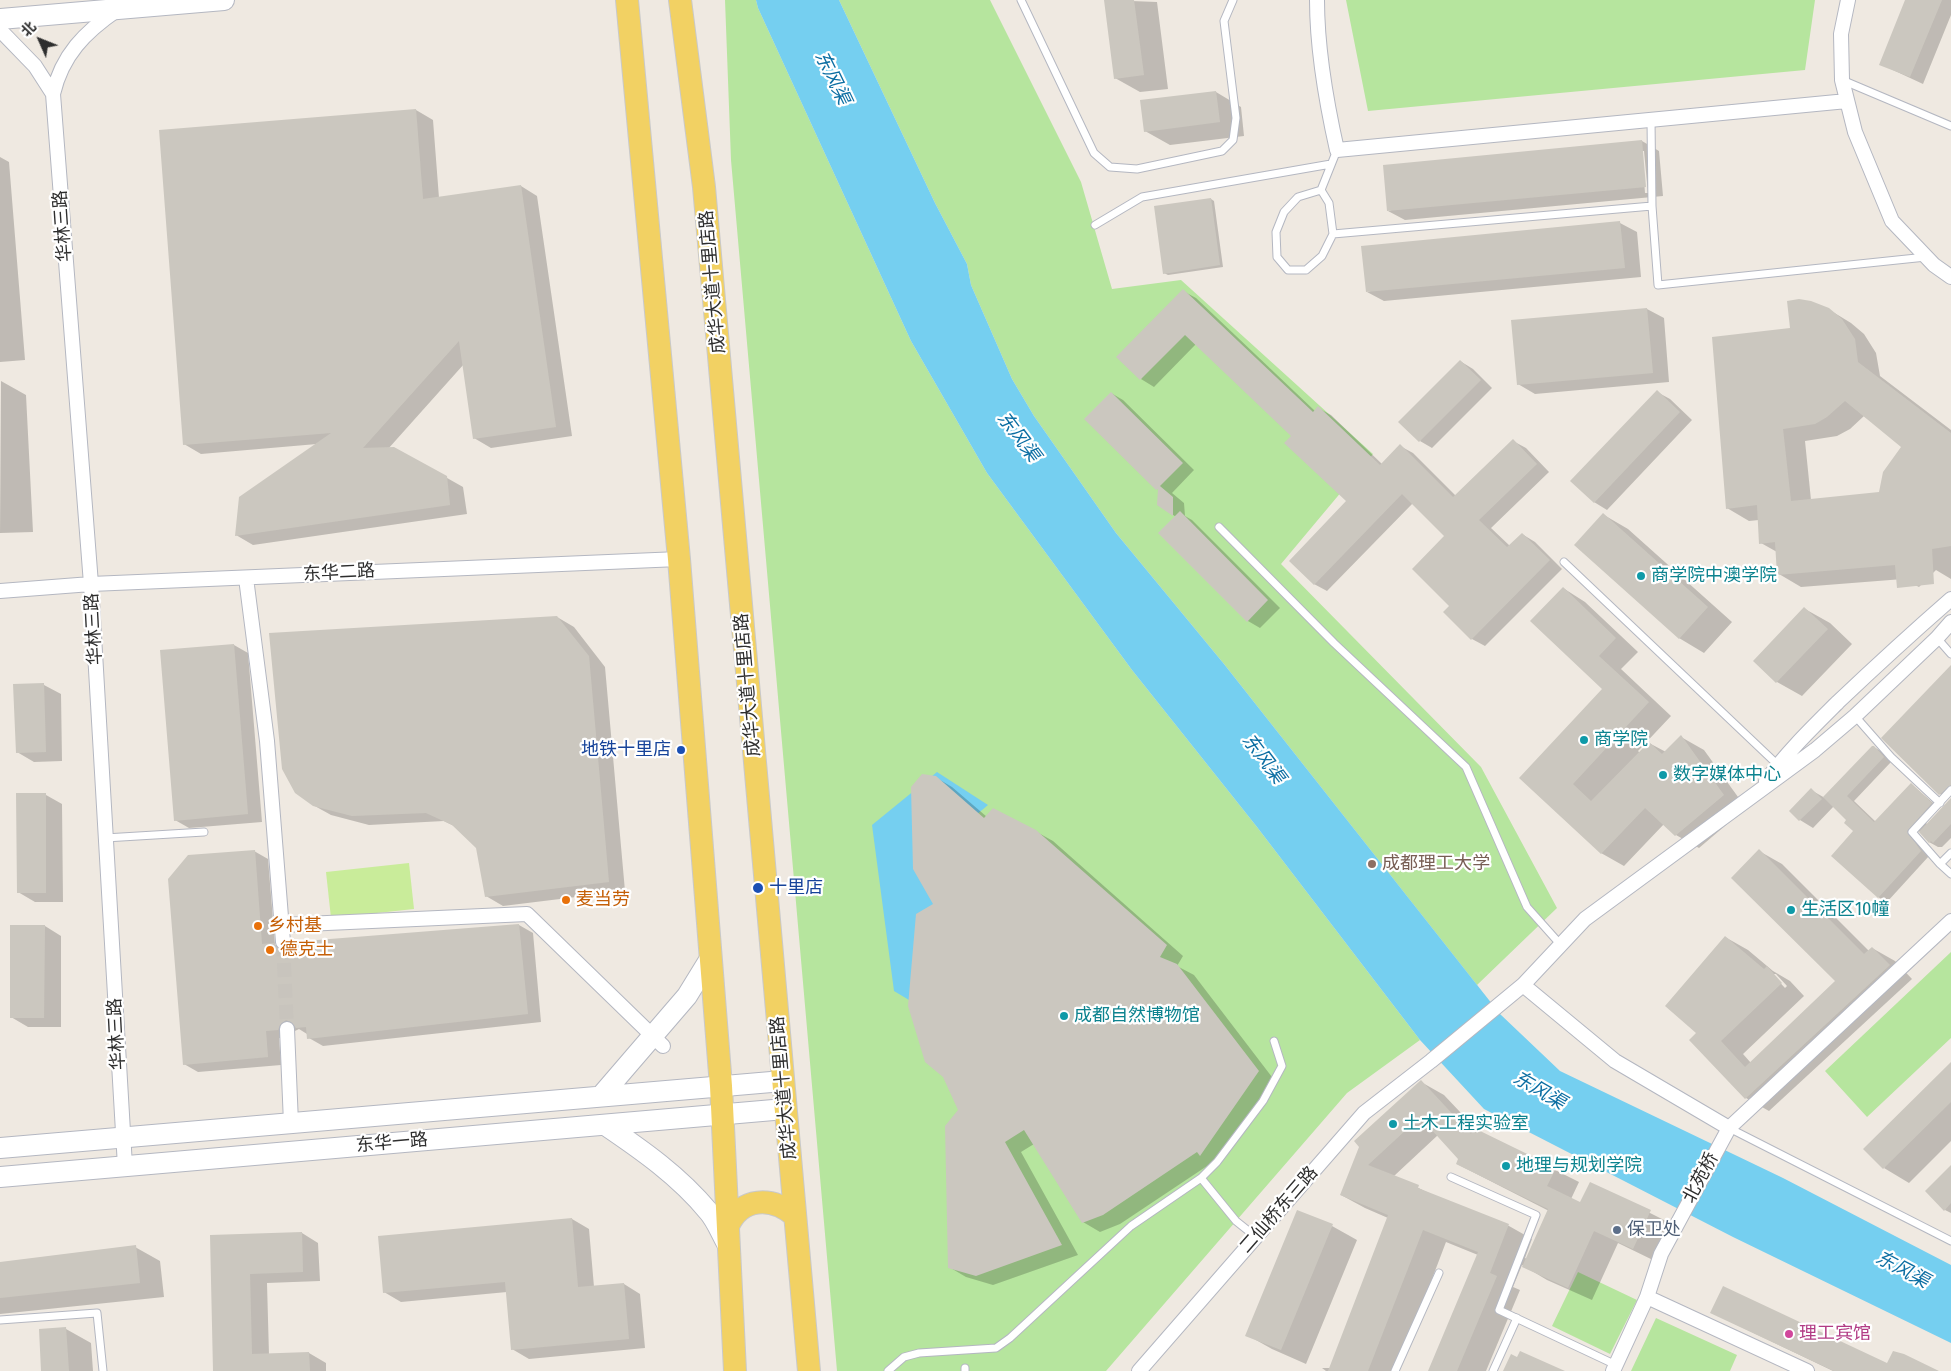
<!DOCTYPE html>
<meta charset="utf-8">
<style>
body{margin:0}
#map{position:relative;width:1951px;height:1371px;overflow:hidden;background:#efe9e1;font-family:"Fira Sans Condensed","Noto Sans SC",sans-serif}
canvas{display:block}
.north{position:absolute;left:15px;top:15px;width:50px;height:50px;-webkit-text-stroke:4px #fff;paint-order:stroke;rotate:314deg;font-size:14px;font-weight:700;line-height:20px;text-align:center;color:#2e2e2e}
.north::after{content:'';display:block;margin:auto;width:18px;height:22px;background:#2e2e2e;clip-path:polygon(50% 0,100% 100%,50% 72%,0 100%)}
</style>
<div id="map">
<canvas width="1951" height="1371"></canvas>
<div class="north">北</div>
</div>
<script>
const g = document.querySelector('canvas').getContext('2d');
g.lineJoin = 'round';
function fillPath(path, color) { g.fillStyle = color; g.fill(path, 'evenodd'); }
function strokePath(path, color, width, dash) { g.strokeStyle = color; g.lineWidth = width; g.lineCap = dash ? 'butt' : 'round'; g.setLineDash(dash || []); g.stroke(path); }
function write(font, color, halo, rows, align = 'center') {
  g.font = font + ' "Fira Sans Condensed","Noto Sans SC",sans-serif'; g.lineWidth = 4.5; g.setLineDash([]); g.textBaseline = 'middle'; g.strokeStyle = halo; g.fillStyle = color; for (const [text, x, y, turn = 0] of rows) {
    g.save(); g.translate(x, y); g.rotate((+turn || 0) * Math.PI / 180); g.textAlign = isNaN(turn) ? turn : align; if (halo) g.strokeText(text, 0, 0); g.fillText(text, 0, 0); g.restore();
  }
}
const green = new Path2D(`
 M725,0H756L758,8L911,341L987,473L1132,670L1257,827L1420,1040L1347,1093L1106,1371H837L731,160Z
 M839,0H990L1081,182L1112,289L1181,280L1373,454L1281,564L1481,767L1557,908L1477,985L1224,664L1116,533L1034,416L1012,379L971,285L967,264L935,203Z
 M1346,0H1815L1805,70L1368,111Z
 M1951,952V1038L1867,1117L1825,1071Z
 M1578,1272L1637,1300L1610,1354L1552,1326Z
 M1656,1318L1737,1355L1730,1371H1631Z`);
const pitch = new Path2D(`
 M409,863L414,909L331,918L326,872Z`);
const water = new Path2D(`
 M756,0H839L935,203L967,264L971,285L1012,379L1034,416L1116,533L1224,664L1500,1014L1560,1071L1783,1178L1951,1265V1343L1733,1237L1484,1109L1420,1040L1257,827L1132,670L987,473L911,341L758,8Z
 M937,772L988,805L932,852L936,989L909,1000L894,991L872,825Z`);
const shadow = new Path2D(`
 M1105,0L1157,2L1168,89L1140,92L1115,78Z
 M1907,0H1951V15L1923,84L1880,64Z
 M1216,92L1241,107L1244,136L1170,145L1145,131Z
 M416,110L433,120L439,198L521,186L537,196L572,436L491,448L474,438L464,364L388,449L394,448L463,487L467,514L253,545L236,535L317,444L201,454L184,444Z
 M1642,141L1659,151L1663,196L1405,220L1388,211ZM1642,151H1644L1648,193H1645Z
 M0,157L9,162L25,360L0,362Z
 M1211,199L1214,201L1223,267L1168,275L1164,273Z
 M1620,223L1637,232L1641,277L1384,301L1367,292Z
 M1183,291L1196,298L1315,411L1318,408L1331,415L1382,464L1400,446L1413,453L1456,496L1513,441L1526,448L1549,472L1491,528L1510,546L1522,534L1535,542L1562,569L1485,646L1472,639L1446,536L1413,503L1327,591L1314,584L1348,501L1292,436L1196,344L1154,387L1141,379Z
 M1647,309L1664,318L1669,382L1535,394L1518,384Z
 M1828,309L1851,323L1864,334L1876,353L1880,376L1951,430V579L1936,570L1919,587L1903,579L1801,587L1779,574L1777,552L1761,543L1759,520L1749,521L1727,508L1791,329ZM1864,416L1903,447L1880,493L1811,500L1805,441L1837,436L1850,429Z
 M1460,361L1473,369L1492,388L1432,448L1420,441Z
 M1,381L26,395L33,532L0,533Z
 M1657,392L1670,399L1692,420L1607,510L1594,502Z
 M1111,393L1123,400L1194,470L1172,493L1184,503L1185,516L1192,520L1280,608L1260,628L1248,621L1176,517L1158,504L1159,491Z
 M1604,515L1628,529L1732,622L1704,653L1679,638Z
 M1563,588L1585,602L1638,652L1621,669L1671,716L1638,751L1640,753L1649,743L1666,752L1681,737L1704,750L1746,808L1699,848L1676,835L1664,824L1624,866L1601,853L1521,778L1604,689Z
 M1805,609L1830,623L1852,644L1802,696L1777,682L1755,661Z
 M557,617L574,627L605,667L625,891L503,906L486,896L477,847L456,827L444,821L369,825L331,815L313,805Z
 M234,645L248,653L262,822L189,828L175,820Z
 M1951,671V796L1948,799L1940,794Z
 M44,685L61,694L62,761L34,762L17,752Z
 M1874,747L1882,752L1891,762L1854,801L1876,822L1911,784L1939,808L1926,823L1928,825L1951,800V838L1942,847H1938L1929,842L1919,831L1914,836L1929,856L1887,902L1878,897L1854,831L1848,820L1834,806L1813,828L1800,820L1790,811L1811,790L1825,798Z
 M935,777L952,787L987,817L1035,831L1053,841L1183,956L1177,966L1194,975L1275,1081L1213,1162L1120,1224L1100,1232L1083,1222L1034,1144L1021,1152L1078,1255L993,1285L966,1277L949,1267L960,1110L935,904Z
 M46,795L62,804L63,902H35L18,892Z
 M254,851L268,859L275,945L286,951L519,925L533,933L541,1022L323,1046L309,1038L307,1034L299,1029L293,1032L292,1037L279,1038L281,1065L198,1072L184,1064Z
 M1759,851L1782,864L1869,951L1872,948L1895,961L1912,979L1769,1111L1746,1098L1698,1033L1725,937L1748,950L1773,971L1790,981L1804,996L1743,1054L1751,1063L1837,981ZM1772,974H1776L1787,986L1785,988Z
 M45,926L61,936V1027H28L11,1017Z
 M1951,1064V1141L1909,1183L1884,1168Z
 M1421,1082L1444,1095L1478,1131L1579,1182L1571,1199L1581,1203L1590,1183L1674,1225L1657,1262L1618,1243L1592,1300L1547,1280L1522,1265L1513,1287L1520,1290L1486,1371H1429L1478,1255L1446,1242L1397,1371H1326L1322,1368H1330L1388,1218L1365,1208L1341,1195ZM1438,1135L1460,1159L1457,1164L1549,1211L1527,1259L1525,1258L1532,1239L1509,1226L1437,1197L1394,1176Z
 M1951,1167V1213L1945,1210Z
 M572,1219L589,1229L594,1287L624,1284L640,1294L645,1348L529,1359L512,1349L507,1292L401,1302L384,1292L380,1237Z
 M1332,1226L1357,1240L1306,1364L1272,1349L1247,1335Z
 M302,1233L318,1243L320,1281L267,1283L269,1355L309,1353L326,1363V1371H214L211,1236Z
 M135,1247L160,1261L164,1297L0,1314V1263Z
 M1712,1313L1888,1365L1936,1371H1833Z
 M66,1329L91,1343L93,1371H42L40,1331Z`);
const building = new Path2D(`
 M1104,0H1134L1144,75L1114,79Z
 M1905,0H1942L1910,77L1879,65Z
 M1216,91L1220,122L1144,132L1140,100Z
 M416,109L423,199L521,185L556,427L473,439L459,341L363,448L394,447L447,476L450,505L235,536L239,497L331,433L183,445L159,130Z
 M1642,140L1646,187L1387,211L1383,165Z
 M1211,198L1220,265L1163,274L1154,206Z
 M1620,221L1625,268L1366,292L1361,246Z
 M1183,289L1313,412L1318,406L1380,465L1400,444L1453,497L1513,439L1537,464L1479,520L1507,547L1522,533L1550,560L1471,640L1443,612L1449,606L1412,569L1444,536L1402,494L1314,585L1289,561L1346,501L1284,443L1291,436L1185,335L1140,380L1116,357Z
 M1799,299L1811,301L1829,308L1842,319L1855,339L1858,362L1951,433V546L1932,549L1934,584L1897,588L1895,565L1777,575L1775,542L1759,544L1757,505L1726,509L1712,337L1790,328L1787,301ZM1845,401L1901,447L1883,472L1879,492L1791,501L1783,429L1815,424L1827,417Z
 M1647,308L1653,373L1517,385L1511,320Z
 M1460,360L1481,380L1419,442L1398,422Z
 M1657,390L1680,412L1594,503L1570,481Z
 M1111,392L1183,463L1160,486L1173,497V516L1157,505L1158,489L1156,490L1084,419Z
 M1180,511L1268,600L1247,622L1158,533Z
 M1603,513L1708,607L1679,639L1574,545Z
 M1563,587L1616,638L1599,656L1649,702L1573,784L1591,801L1649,742L1662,754L1681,735L1724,795L1675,836L1645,808L1601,854L1519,778L1602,689L1530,621Z
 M1804,607L1828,629L1776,683L1753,661Z
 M557,616L589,656L609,882L485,897L476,848L452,825L426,813L352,816L313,806L295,793L282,769L269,633Z
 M234,644L248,814L174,821L160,650Z
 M1951,665V785L1939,795L1881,738Z
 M44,683L46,752L16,753L13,684Z
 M1872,746H1874L1884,757L1847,796L1874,822L1911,783L1932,803L1907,831L1921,851L1878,898L1831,856L1853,831L1844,823L1846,820L1823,797Z
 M922,774L936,776L984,818L993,808L1036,830L1167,945L1160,957L1177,964L1259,1071L1200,1156L1197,1152L1103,1215L1082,1223L1024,1130L1005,1142L1062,1245L976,1276L948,1268L945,1126L958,1110L943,1077L925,1062L908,1006L916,914L933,904L913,869L911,787Z
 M1811,788L1822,799L1799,821L1789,811Z
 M16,793H46V893H17Z
 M1951,798V824L1933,843L1931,841L1929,843L1919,832Z
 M1759,849L1864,954L1872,947L1890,965L1745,1099L1689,1040L1696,1033L1665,1006L1725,936L1764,969L1767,966L1782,983L1721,1041L1745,1067L1835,981L1731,878Z
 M255,850L262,944L274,943L279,950L284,951L291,946L292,942L519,924L528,1014L307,1039L306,1027L296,1028L291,1022L286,1020L280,1025L278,1030L266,1031L268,1057L183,1065L168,879L188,855Z
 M10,925H45L44,1018H10Z
 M1951,1062V1102L1883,1169L1863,1149Z
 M1421,1080L1471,1134L1474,1128L1556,1168L1547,1186L1580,1202L1590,1182L1651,1210L1633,1249L1594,1231L1568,1288L1522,1267L1548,1209L1456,1164L1458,1159L1420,1117L1368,1165L1419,1185L1418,1188L1509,1224L1490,1273L1497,1276L1457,1371H1428L1478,1252L1423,1230L1368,1371H1328L1388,1215L1340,1195L1359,1147L1354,1141Z
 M1951,1165V1203L1944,1211L1925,1191Z
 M1297,1210L1333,1224L1281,1350L1245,1336Z
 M572,1218L578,1287L624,1283L629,1339L511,1350L505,1282L383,1293L378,1236Z
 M302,1232L303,1272L250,1274L252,1354L309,1352L310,1371H213L210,1235Z
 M136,1245L140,1283L0,1298V1262Z
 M1723,1286L1887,1363L1893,1351L1904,1354L1939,1371H1834L1710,1313Z
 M66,1327L69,1371H41L39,1329Z
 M1520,1351L1565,1371H1503L1511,1354L1517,1357Z`);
const streetTunnel = new Path2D(`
 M283,942L287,1029`);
const lane = new Path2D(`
 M1021,0L1094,153L1110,167L1137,169L1222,151L1233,140L1236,118L1224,21L1233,0
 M1842,80L1951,126
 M1651,120L1652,206L1658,285L1926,257
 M1321,190L1329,203L1333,234L1322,256L1306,270H1288L1277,257L1276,232L1284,212L1298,197L1321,190L1337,150
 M1095,225L1142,197L1331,164
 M1333,234L1652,206
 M1219,527L1334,643L1466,767L1527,907L1560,944
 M1564,562L1780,767
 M1937,638L1951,654
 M1855,716L1891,757L1940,803
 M105,838L204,832
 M1951,853L1940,864L1951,874
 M1940,864L1912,832L1951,790
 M1729,1128L1951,1241
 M1451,1177L1536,1215L1499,1310L1616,1365
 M1201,1178L1236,1221L1256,1237
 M0,1320L97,1313L103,1371
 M888,1371L904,1357L919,1353L996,1348L1010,1338L1131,1226L1201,1178L1217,1162L1263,1101L1282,1066L1274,1041
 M965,1371V1368
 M1395,1371L1439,1273
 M1493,1371L1517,1318`);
const street = new Path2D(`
 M1317,0C1317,51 1326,101 1337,150L1847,101
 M1848,0L1841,34L1842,80L1855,132L1892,221L1934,265L1951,277
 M0,30L35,66L53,94C62,55 85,32 117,10
 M53,94L91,584L125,1166
 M246,578L267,741L283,942
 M0,591L91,584L679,559
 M1766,781C1787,752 1813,727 1838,702C1875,667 1912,633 1951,599
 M283,925L527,914L663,1046
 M1523,985L1615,1061L1729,1128
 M287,1029L291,1123
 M1647,1297L1807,1371
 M1139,1371L1364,1113L1431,1061L1523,985L1585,919L1815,750L1855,716L1937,638L1951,622
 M1613,1371L1647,1297L1661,1254L1729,1128L1951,921`);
const secondary = new Path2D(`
 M0,19L224,0
 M601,1096L687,996L711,957
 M605,1125C642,1150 679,1176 708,1211C717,1221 722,1236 729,1247
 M0,1148L783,1081
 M0,1177L785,1109`);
const primary = new Path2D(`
 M627,0L679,559L721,1086L735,1371
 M680,0L704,187L809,1371
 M728,1226C741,1197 772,1196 795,1216`);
const markers = [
 [1641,576,5,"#0f9aa8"],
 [1584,740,5,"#0f9aa8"],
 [681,750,5,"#1a4fb4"],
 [1663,775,5,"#0f9aa8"],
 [1372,864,5,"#8d6e63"],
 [758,888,6,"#1a4fb4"],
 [566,900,5,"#e8710a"],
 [1791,910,5,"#0f9aa8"],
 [258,926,5,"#e8710a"],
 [270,950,5,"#e8710a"],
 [1064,1016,5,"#0f9aa8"],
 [1393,1124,5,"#0f9aa8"],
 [1506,1166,5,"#0f9aa8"],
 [1617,1230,5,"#5c6f8a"],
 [1789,1334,5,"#d1479c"]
];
const streetNames = [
 ["华林三路",63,226,-94],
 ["成华大道十里店路",713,282,-95],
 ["东华二路",339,573,-3],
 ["华林三路",94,629,-93],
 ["成华大道十里店路",748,685,-95],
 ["华林三路",117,1034,-93],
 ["成华大道十里店路",784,1088,-95],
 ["东华一路",392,1143,-5],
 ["北苑桥",1701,1178,-62],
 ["二仙桥东三路",1279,1210,-49]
];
const cultureNames = [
 ["商学院中澳学院",1651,576],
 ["商学院",1594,740],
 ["数字媒体中心",1673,775],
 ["生活区10幢",1801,910],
 ["成都自然博物馆",1074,1016],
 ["土木工程实验室",1403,1124],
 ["地理与规划学院",1516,1166]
];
const transitNames = [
 ["地铁十里店",671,750],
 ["十里店",769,888,"left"]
];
const educationNames = [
 ["成都理工大学",1382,864]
];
const foodNames = [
 ["麦当劳",576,900],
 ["乡村基",268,926],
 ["德克士",280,950]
];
const serviceNames = [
 ["保卫处",1627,1230]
];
const hotelNames = [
 ["理工宾馆",1799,1334]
];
const waterNames = [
 ["东风渠",832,78,64],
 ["东风渠",1018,437,53],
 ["东风渠",1263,759,53],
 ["东风渠",1539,1091,30],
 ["东风渠",1902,1270,28]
];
fillPath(green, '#b6e59e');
fillPath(pitch, '#c9ec9a');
fillPath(water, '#75cff0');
fillPath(shadow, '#0003');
fillPath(building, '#cbc7bf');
strokePath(streetTunnel, '#c8c4bd', 14, [14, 7]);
strokePath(lane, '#b4b7c1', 9);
strokePath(street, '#b4b7c1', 16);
strokePath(secondary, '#b4b7c1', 22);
strokePath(primary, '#c9c9c9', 24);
strokePath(lane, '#fff', 7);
strokePath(street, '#fff', 14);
strokePath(secondary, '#fff', 20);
strokePath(primary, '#f2d163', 22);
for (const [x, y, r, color] of markers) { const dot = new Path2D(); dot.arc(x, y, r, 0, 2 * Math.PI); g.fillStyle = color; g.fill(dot); strokePath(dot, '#fff', 2); }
write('18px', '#2e2e2e', '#fff', streetNames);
write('18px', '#0d838f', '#fff', cultureNames, 'left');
write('18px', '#164399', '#fff', transitNames, 'right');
write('18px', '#785e54', '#fff', educationNames, 'left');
write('18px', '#c56008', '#fff', foodNames, 'left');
write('18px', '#4e5e75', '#fff', serviceNames, 'left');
write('18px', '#b23c85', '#fff', hotelNames, 'left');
write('italic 19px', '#0d6fa3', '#fff', waterNames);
</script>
